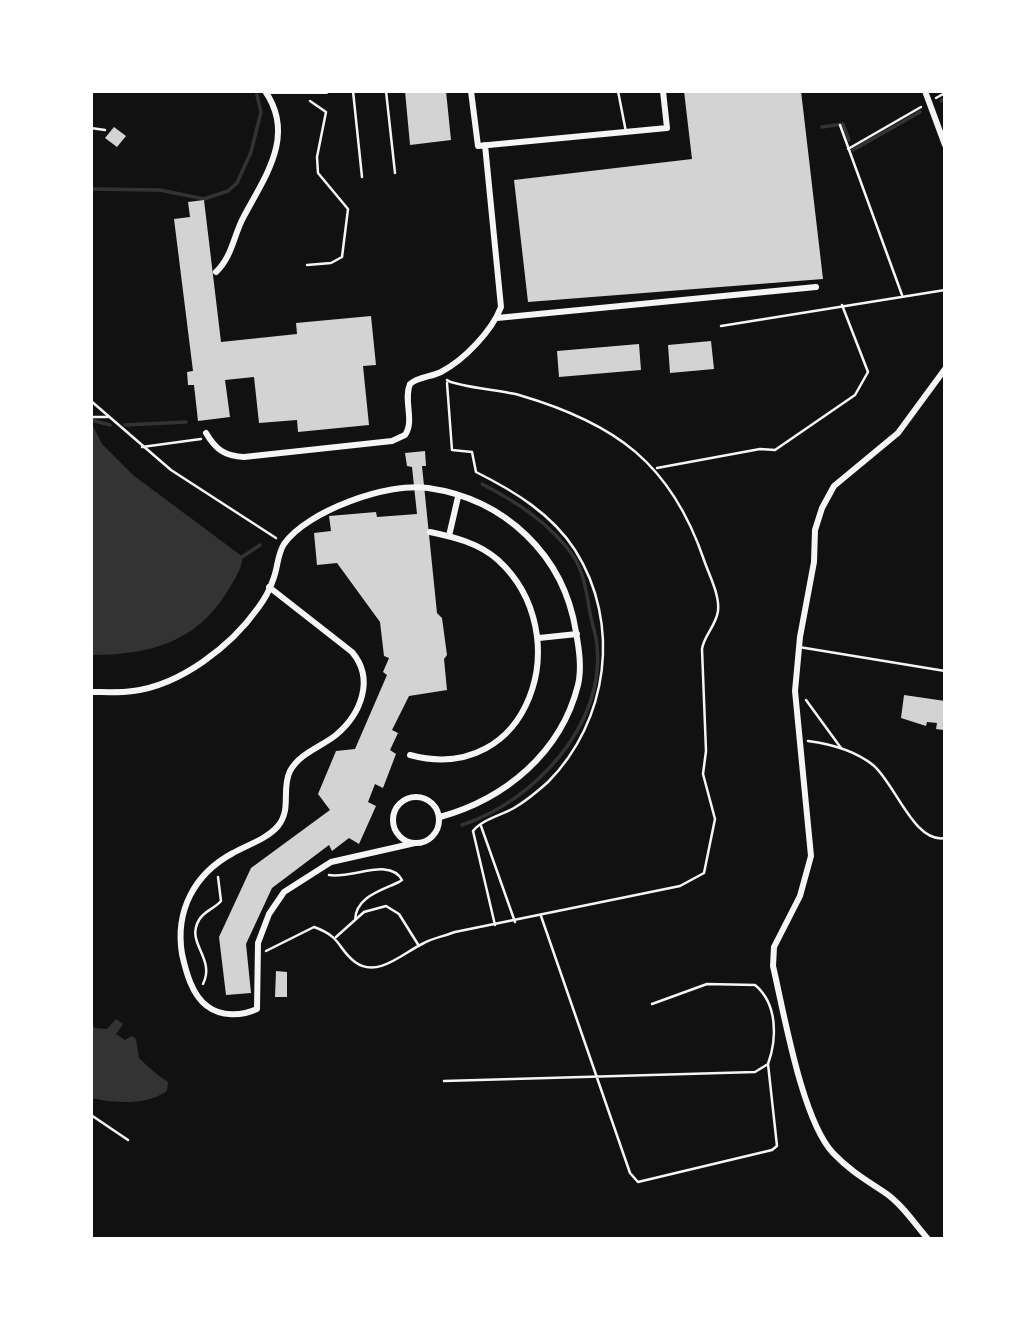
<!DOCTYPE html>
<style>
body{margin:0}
#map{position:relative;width:1036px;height:1330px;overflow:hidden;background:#111;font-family:Poppins,sans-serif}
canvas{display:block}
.frame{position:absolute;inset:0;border:93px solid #fff;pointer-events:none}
</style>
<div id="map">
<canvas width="1036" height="1330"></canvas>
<div class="frame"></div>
</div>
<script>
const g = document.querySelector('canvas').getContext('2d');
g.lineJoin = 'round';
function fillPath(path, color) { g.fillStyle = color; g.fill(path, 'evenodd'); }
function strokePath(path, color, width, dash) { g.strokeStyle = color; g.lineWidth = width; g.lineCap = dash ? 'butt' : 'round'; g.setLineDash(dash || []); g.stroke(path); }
const water = new Path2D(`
 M91,422L102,444L133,475L243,557C241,570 234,581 227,592C196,643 148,655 91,655Z
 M116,1019L123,1024L116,1034L125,1040L132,1036L136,1039L139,1058C148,1067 157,1075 168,1082L167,1091C146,1106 114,1103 91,1098V1023L95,1028L107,1029Z`);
const stream = new Path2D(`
 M941,101L945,98
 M822,127L843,124L849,140
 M853,150L920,112
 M91,189L160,190L204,199L228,191L237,183L251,152L261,112L257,95
 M91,420L110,425
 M125,425L186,422
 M239,559L260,545
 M462,825C533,802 606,725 597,645C596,634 592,624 590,613C587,595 584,573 574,557C551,524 517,502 482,484`);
const building = new Path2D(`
 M405,91H446L451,140L410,145Z
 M684,91H801L823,279L528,302L514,180L692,159Z
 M114,127L126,136L117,147L105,138Z
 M204,200L221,342L297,334L296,323L371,316L376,365L363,366L369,425L298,432L297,420L259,423L254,377L225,380L230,417L198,421L194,385H188L187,372L193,371L174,219L190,217L188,202Z
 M711,341L714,369L670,373L668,345Z
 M639,344L641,370L559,377L557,351Z
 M425,451L426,466H422L437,613L442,618L447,655L444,659L447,690L409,696L392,730L398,733L390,750L396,754L383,788L375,784L368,802L376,806L359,844L349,838L332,851L329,845L272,888L246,944L251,993L226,995L219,937L251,868L330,810L318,794L336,751L355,749L387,675L383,672L389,658L384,656L380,622L337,563L317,565L314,533L331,531L329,516L376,512L377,517L417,514L412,467L407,466L405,453Z
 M904,695L945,701L943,730L936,729L937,723L927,722L926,726L901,718Z
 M276,971L287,972V997H275Z`);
const path = new Path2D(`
 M936,98L945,93
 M840,125L902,295
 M91,128L105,130
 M848,149L921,107
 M307,265L331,263L342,257L348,209L318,173L317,157L326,112L310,101
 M721,326L945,290
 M447,383L452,450L472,452L476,472C514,491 552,514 575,550C622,624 608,721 548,782C538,791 526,801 514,808C502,815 481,820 473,831L495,925
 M91,401L171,470L276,538
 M91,417H108
 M142,447L201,439
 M657,468L760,449L775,450L855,395L868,372L842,305
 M806,700L841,748
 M808,741C831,744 854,750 873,765C895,783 914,844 945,838
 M481,826L515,922
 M329,875C352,879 390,857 402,880L399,882C380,891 356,897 355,920
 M541,916L630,1173L638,1182L772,1150L777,1146L768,1064
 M336,937L364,912L386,906L399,914L419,946
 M266,951L314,927C342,937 337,948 355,962C378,979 404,952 424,943C433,938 445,936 455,932L680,886L704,873L715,819L703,774L706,751L702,649C704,635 716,626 718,611C720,595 709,575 704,560C671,463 615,423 519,395C505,391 453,386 447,380
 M203,984C216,958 185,943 199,920C204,911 214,909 221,901L218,877
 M444,1081L755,1072L768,1064C777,1039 778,1004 755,985L707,984L652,1004
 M91,1115L128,1140`);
const service = new Path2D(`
 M353,91L362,177
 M386,91L395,173
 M618,91L626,132
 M799,647L945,671`);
const minor = new Path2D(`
 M268,91H326
 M471,91L478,146L667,128L663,91
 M925,91L945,145
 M216,272C231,258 233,239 242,220C263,179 297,137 265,91
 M497,318L816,287
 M206,433C216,450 225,456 244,457L392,441L405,435C415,421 403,400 410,384C418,377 431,377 441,372C464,360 492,331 501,307L485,145
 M449,536L458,497
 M269,587L352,652C375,679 361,714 336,735C321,747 300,753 290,771C281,789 292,809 278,826C267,839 247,845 233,853C194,874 175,911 182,954C186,972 192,995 207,1006C221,1017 242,1016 257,1009L258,943L269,914L284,892L331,862L415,843
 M539,638L577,634
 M91,692C105,692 120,693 133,691C181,685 231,646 258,608C264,600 270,589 273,580C278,568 277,555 284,544C307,511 388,482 428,488C505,499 564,555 576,632C579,649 582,668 578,685C561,753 505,799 440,817
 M410,755C530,787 579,634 498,560C479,543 454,537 430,532
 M393 820a23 23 0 1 1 46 0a23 23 0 1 1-46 0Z
 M928,1239C914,1223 902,1204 884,1192C866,1180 849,1170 833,1153C802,1120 784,1013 773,966L774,947L800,896L811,856L795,691L800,637L814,562L815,530L822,508L834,486L898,433L945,369`);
fillPath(water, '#333');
strokePath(stream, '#333', 3.5);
fillPath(building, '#d3d3d3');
strokePath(path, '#f5f5f5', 2.5);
strokePath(service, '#f5f5f5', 2.5);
strokePath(minor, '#f5f5f5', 6);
</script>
